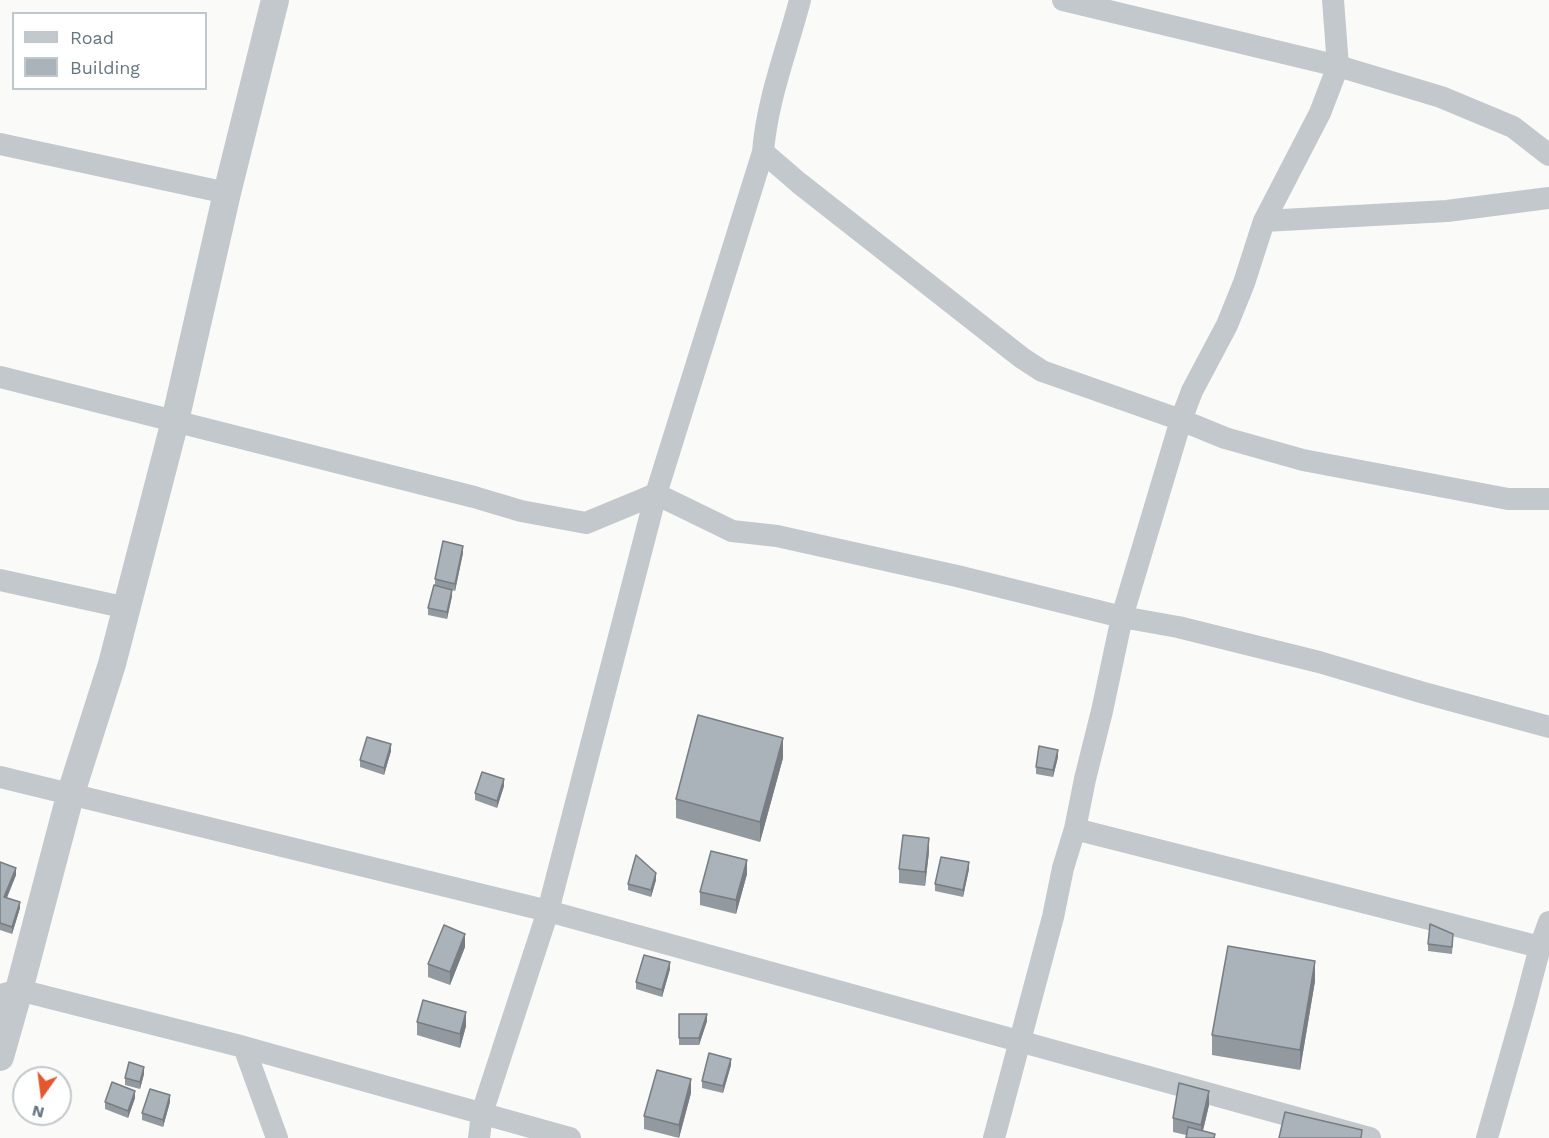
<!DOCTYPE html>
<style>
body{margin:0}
#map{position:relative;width:1549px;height:1138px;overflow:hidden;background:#fafaf8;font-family:"Work Sans",sans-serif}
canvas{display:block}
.legend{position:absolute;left:12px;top:12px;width:195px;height:78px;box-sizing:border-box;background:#fff;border:2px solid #c1c8cd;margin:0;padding:8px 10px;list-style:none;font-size:18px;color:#657683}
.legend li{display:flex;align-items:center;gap:12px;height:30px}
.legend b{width:30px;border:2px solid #c1c8cd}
.north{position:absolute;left:12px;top:1066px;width:60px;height:60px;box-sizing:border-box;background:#fff;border:2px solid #c1c8cd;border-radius:50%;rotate:194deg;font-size:16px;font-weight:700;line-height:24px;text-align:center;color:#657683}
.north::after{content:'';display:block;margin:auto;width:21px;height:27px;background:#e4572e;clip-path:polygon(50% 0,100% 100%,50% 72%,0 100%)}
</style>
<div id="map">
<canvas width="1549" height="1138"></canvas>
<ul class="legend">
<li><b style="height:8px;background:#c3c8cc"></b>Road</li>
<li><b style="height:16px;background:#aab3b9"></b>Building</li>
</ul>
<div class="north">N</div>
</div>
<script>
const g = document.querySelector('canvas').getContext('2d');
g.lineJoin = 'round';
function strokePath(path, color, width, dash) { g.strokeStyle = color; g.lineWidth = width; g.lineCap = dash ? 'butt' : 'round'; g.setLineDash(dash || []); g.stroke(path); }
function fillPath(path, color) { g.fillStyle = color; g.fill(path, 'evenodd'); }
const minor = new Path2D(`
 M1063,0L1338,66L1441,97L1513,127L1549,155
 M0,144L227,193
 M763,152L799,183L1022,358L1042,371L1181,420L1225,438L1303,460L1508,499H1549
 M1264,221L1447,211L1549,198
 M0,377L474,497L521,511L586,523L656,494L732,531L777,536L957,576L1122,617L1178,627L1319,662L1424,693L1549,727
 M0,580L127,608
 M0,777L548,911L1370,1138
 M1075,829L1540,947
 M0,995L19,990L244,1047L570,1138
 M244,1047L277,1138
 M479,1138L482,1113L548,911L656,494L763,152C767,100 787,50 800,0
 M994,1138L1053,917L1063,868L1075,829L1085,779L1102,711L1122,617L1181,420L1192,391L1227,325L1244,283L1264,221L1320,113L1338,66L1333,0
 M1487,1138L1524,1008L1540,947L1549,922`);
const tertiary = new Path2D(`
 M0,1057L19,990L70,796L112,664L175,421L227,193L275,0`);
const wall = new Path2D(`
 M463,553L455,591L452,590V596L447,619L428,615V608L435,586V579Z
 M391,751L384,775L360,767V760Z
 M1058,757L1053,777L1036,774V767Z
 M783,758L760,842L676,818V799Z
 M504,786L497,808L475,800V793Z
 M929,852L925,886L899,883V869Z
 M0,862L16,875L7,898L20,908L12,934L0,930Z
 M969,869L963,897L935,891V884Z
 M747,874L736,914L700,905V892Z
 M656,880L651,897L628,890V884Z
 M1453,941L1452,954L1428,951V944Z
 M465,947L450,985L428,977V964Z
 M670,969L662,997L636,989V982Z
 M1315,981L1300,1070L1212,1055V1035Z
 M679,1014L707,1021L699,1045H679Z
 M417,1022L466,1026L460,1048L417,1035Z
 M731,1065L723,1093L702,1088V1081Z
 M144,1074L140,1089L125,1085V1078Z
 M691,1093L679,1138L644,1129V1116Z
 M135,1098L128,1118L105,1109V1102Z
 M170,1102L163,1127L142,1120V1113Z
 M1209,1105L1203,1131L1215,1138L1186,1135L1173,1132V1118Z`);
const shadedWall = new Path2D(`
 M463,546V553L455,591V584Z
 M452,590V596L447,619V612Z
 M783,738V758L760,842V822Z
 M391,744V751L384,775V768Z
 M1058,750V757L1053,777V770Z
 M504,779V786L497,808V801Z
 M929,838V852L925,886V872Z
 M747,860V874L736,914V900Z
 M969,862V869L963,897V890Z
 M16,868V875L4,904V897Z
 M656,873V880L651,897V890Z
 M20,902V908L12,934V927Z
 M465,934V947L450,985V972Z
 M1315,961V981L1300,1070V1050Z
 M670,962V969L662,997V990Z
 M466,1012V1026L460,1048V1034Z
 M707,1014V1021L699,1045V1038Z
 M731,1059V1065L723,1093V1086Z
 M144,1067V1074L140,1089V1082Z
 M691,1079V1093L679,1138V1125Z
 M135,1091V1098L128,1118V1111Z
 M1209,1091V1105L1201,1138V1125Z
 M170,1095V1102L163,1127V1120Z`);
const building = new Path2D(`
 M443,541L463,546L455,584L435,579Z
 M434,585L452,590L447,612L428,608Z
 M698,715L783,738L760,822L676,799Z
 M367,737L391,744L384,768L360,760Z
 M1039,746L1058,750L1053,770L1036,767Z
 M482,772L504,779L497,801L475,793Z
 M903,835L929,838L925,872L899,869Z
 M711,851L747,860L736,900L700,892Z
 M636,855L656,873L651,890L628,884Z
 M941,857L969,862L963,890L935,884Z
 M0,862L16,868L4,897L20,902L12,927L0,923Z
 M1430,924L1453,934L1452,947L1428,944Z
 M444,925L465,934L450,972L428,964Z
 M1228,946L1315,961L1300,1050L1212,1035Z
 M644,955L670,962L662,990L636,982Z
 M423,1000L466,1012L460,1034L417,1022Z
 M679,1014H707L699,1038H679Z
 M709,1053L731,1059L723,1086L702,1081Z
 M129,1062L144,1067L140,1082L125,1078Z
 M657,1070L691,1079L679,1125L644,1116Z
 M112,1082L135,1091L128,1111L105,1102Z
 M1179,1083L1209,1091L1201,1125L1173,1118Z
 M150,1089L170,1095L163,1120L142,1113Z
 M1285,1112L1362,1130L1361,1138H1279Z
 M1188,1127L1215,1134L1214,1138H1186Z`);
strokePath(minor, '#c3c8cc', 22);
strokePath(tertiary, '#c3c8cc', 28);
fillPath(wall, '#929a9f');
fillPath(shadedWall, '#777d82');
fillPath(building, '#aab3b9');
strokePath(building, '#777d82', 1.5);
</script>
